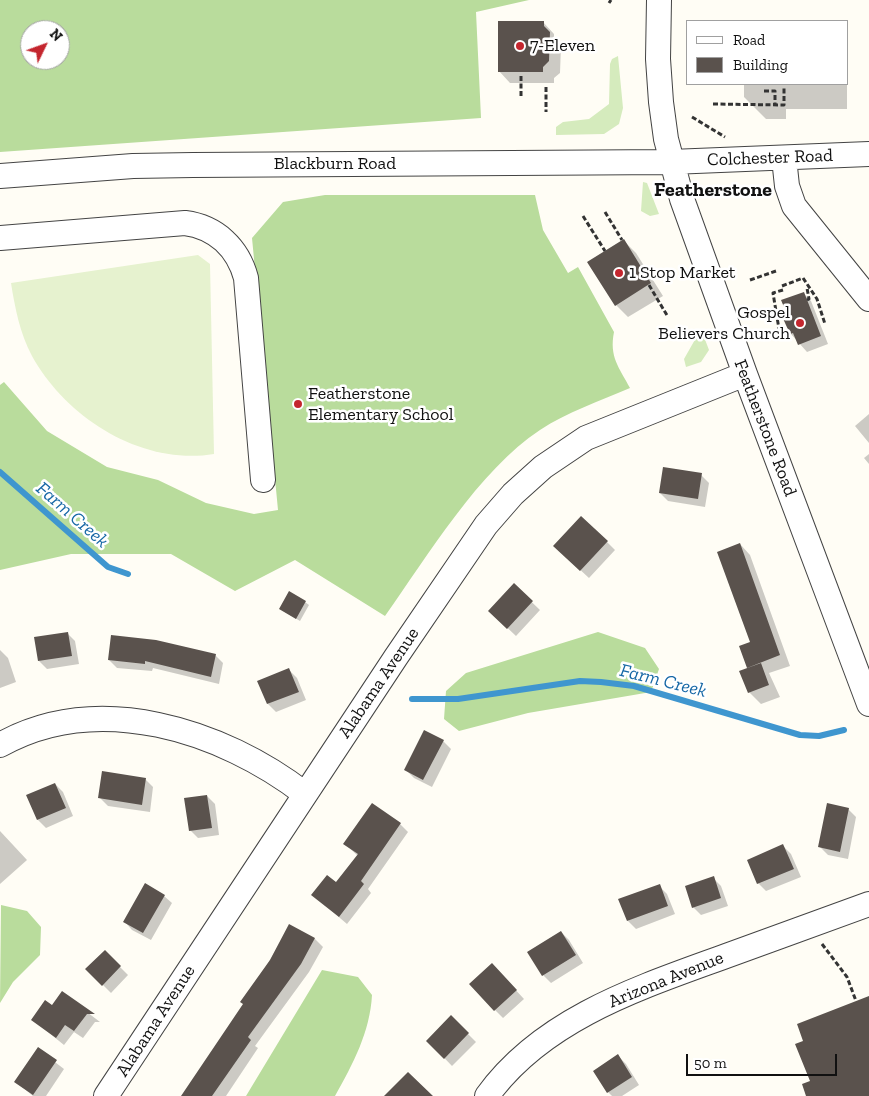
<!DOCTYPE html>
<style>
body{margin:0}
#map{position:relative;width:869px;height:1096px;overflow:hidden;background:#fffdf5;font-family:"Zilla Slab",serif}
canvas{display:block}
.legend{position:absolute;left:686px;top:20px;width:162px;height:65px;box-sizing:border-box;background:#fff;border:1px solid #a0a0a0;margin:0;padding:6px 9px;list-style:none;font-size:15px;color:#111}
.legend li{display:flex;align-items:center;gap:10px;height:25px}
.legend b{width:25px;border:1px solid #a0a0a0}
.north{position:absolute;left:20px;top:20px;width:50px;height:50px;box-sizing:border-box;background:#fff;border:1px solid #a0a0a0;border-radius:50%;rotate:48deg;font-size:14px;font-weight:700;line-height:20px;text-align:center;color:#111}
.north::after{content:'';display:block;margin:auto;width:18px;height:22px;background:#c4262e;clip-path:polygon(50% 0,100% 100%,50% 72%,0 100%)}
.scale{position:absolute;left:686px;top:1054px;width:151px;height:22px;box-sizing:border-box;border:2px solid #111;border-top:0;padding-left:6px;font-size:15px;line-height:18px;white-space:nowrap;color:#111;-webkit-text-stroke:4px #fff;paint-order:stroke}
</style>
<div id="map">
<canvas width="869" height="1096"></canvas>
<ul class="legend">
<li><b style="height:6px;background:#fff"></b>Road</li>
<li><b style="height:14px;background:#5a524d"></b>Building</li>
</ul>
<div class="north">N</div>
<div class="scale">50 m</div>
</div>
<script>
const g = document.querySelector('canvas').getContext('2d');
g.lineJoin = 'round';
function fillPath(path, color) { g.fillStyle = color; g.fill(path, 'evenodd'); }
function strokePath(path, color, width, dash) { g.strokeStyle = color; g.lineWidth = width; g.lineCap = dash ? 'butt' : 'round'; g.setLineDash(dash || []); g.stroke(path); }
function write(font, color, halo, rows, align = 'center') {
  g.font = font + ' "Zilla Slab",serif'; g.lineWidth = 5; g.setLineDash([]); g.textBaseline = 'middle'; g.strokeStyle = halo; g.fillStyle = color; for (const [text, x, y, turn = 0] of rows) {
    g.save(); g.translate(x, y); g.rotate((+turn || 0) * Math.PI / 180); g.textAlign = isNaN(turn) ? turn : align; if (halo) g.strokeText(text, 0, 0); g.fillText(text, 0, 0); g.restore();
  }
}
const green = new Path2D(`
 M618,56L623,108L619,124L604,134L556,135V127L563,122L589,119L609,104L610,64L612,59Z
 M643,182L647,183L659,214L650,216L641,211Z
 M701,329L709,350L701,362L686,367L684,359Z`);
const forest = new Path2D(`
 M0,0H529L476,12L481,118L0,152ZM30,30H60V60H30Z
 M325,195H535L543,230L568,273L578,267L614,332C609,357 619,367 630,388C600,401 567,412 540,430C479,470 427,557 385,616L295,560L235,591L171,554H71L0,570V385L4,382L47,431L107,467L158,480L206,503L254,514L278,510L252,238L283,202Z
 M598,632L645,648L659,669L651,692L528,713L459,731L444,719L446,691L466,673Z
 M1,905L27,911L41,927L40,955L13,982L0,1003Z
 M322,970L358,977L372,995C370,1032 353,1064 335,1096H246Z`);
const pitch = new Path2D(`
 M198,255L210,264L214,454C142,466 66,418 32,356C20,334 15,308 11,283Z`);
const shadow = new Path2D(`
 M543,22L554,34V38L561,45L560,73L554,78V83H510L499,71Z
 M744,84H847V109H786V119H766L744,97Z
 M624,241L636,253L663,296L628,317L616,305Z
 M803,293L811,301L828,344L807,352L791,334L787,313Z
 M869,414V443L855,426Z
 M869,454V464L864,458Z
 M701,475L709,483L705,507L668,501L660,493Z
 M607,542L615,550L589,578L563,554Z
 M740,544L750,555L790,666L769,673L780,697L761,704L749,692L750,669L748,667L751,643Z
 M514,585L540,610L516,636L498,619Z
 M305,602L309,605L300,621L280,609Z
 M67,633L75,641L79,664L47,669L39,661Z
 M0,650L8,658L16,682L0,688Z
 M215,655L223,663L219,684L153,668L152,671L117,668L109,660Z
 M289,670L297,678L306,700L276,712L268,704Z
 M443,741L451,749L432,787L414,778L406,770Z
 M145,779L153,787L150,812L108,806L100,798Z
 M55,784L63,792L73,816L46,828L38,820Z
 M207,796L215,804L219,835L198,838L190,830Z
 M848,809L856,817L848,859L828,855L820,847Z
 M400,824L408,832L368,889L371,893L347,924L313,895L336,884L358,856L345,844Z
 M0,831L27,860L0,884Z
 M783,846L791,854L801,877L766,891L758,883Z
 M713,878L721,886L728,906L701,915L693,907Z
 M659,886L667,894L675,914L636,929L628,921Z
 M164,896L172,903L151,940L132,930L125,922Z
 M290,926L315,939L323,947L309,972L255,1046L258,1048L226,1096H182L244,1004Z
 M561,932L569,940L583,963L551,983L543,975Z
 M105,952L128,975L111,993L87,969Z
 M500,973L524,999L503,1018L495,1010Z
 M62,993L100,1022H95L83,1038L74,1032L64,1045L33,1020L52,1007Z
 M451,1017L476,1042L452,1066L428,1041Z
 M38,1049L64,1069L46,1096H33L16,1082Z
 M618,1056L626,1064L639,1085L622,1096H612L608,1092Z`);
const stream = new Path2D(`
 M0,472L108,567L128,574
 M412,699H458L580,681L601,682L634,686L800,735L819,736L844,730`);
const building = new Path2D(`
 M498,21H544V26L550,32L549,61L543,67V72H498Z
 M624,239L651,283L615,306L587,262Z
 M804,292L821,336L798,345L793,333L790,334L781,314L786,312L781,300Z
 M663,467L702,473L698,499L659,493Z
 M581,516L608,541L580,571L553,546Z
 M740,543L780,655L747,668L739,646L750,642L717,552Z
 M514,583L533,601L507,629L488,611Z
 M289,591L306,601L296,619L279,609Z
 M68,632L72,656L38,661L34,637Z
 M111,635L156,640L216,654L211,677L145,661V664L108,660Z
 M761,663L769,685L748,693L739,671Z
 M289,668L299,692L267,704L257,681Z
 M424,730L444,740L423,780L404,770Z
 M102,771L146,778L142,805L98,798Z
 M55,783L66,808L37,820L26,795Z
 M207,795L212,828L189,831L184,798Z
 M372,803L401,823L361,881L364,884L339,917L311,895L327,875L336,882L358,854L343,844Z
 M827,803L849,808L840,852L818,847Z
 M783,844L794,869L757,884L747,860Z
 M714,876L721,898L692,908L685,886Z
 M145,883L165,895L143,933L123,922Z
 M660,884L668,906L627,921L618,899Z
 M289,924L315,938L301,964L248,1037L251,1040L212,1096H181L243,1004L240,1002L270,960Z
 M561,931L576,955L542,976L527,952Z
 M105,950L121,966L102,986L85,969Z
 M492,963L517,990L494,1011L469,984Z
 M62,991L95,1014H87L74,1031L65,1025L56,1038L31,1020L45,1000L52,1005Z
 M869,996V1096H806L802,1084L810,1081L795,1044L803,1041L797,1024Z
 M451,1015L469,1033L444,1059L426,1041Z
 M38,1047L57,1060L33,1095L14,1082Z
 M618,1054L632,1077L607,1093L593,1071Z
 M408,1072L433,1096H384Z`);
const path = new Path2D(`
 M609,3L611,0
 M546,87V112
 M764,91H775V105
 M521,96V74
 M713,104L784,105V87
 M692,117L725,137
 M605,212L622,240
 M583,216L605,251
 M750,280L776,271
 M649,285L668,317
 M782,286L803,278L817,299L825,324
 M783,290L773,293L780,335L788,332
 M807,300L809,299L807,288
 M822,944L847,977L856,1001`);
const minor = new Path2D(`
 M659,0L658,59L661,102L666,139L682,199L745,374L869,704
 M784,158L787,186L794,206L869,299
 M0,176L133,166L193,165L671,162L869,154
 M0,238L185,223C216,227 238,248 246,278L263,480
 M0,745C98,690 222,730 305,794
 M106,1096L396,657L486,525L513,494L543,467L586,438L745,374
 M487,1096C543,1018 641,987 726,956C774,939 821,921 869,904`);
const markers = [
 [520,46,5,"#c4262e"],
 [619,273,5,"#c4262e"],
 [800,323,5,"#c4262e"],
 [298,404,5,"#c4262e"]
];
const poiNames = [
 ["7-Eleven",530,46],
 ["1 Stop Market",629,273],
 ["Gospel",790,313,"right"],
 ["Believers Church",790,334,"right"],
 ["Featherstone",308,394],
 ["Elementary School",308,415]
];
const streetNames = [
 ["Colchester Road",770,158,-2],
 ["Blackburn Road",335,164],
 ["Featherstone Road",765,428,69],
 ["Alabama Avenue",379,683,-56],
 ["Arizona Avenue",666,980,-22],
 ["Alabama Avenue",156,1021,-57]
];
const waterNames = [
 ["Farm Creek",72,515,41],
 ["Farm Creek",663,681,14]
];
const quarterNames = [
 ["Featherstone",713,190]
];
fillPath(green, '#d5ebbd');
fillPath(forest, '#b9dc9c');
fillPath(pitch, '#e6f2cf');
fillPath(shadow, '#0003');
strokePath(stream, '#3f96cf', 6);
fillPath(building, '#5a524d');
strokePath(minor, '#444', 26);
strokePath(path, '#333', 3, [5, 2.5]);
strokePath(minor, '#fff', 24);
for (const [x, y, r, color] of markers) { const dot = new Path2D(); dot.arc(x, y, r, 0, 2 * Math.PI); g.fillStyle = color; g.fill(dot); strokePath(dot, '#fff', 2); }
write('18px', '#111', '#fff', poiNames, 'left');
write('18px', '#111', '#fff', streetNames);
write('italic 19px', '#1768a6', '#fff', waterNames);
write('bold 20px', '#111', '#fff', quarterNames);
</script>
